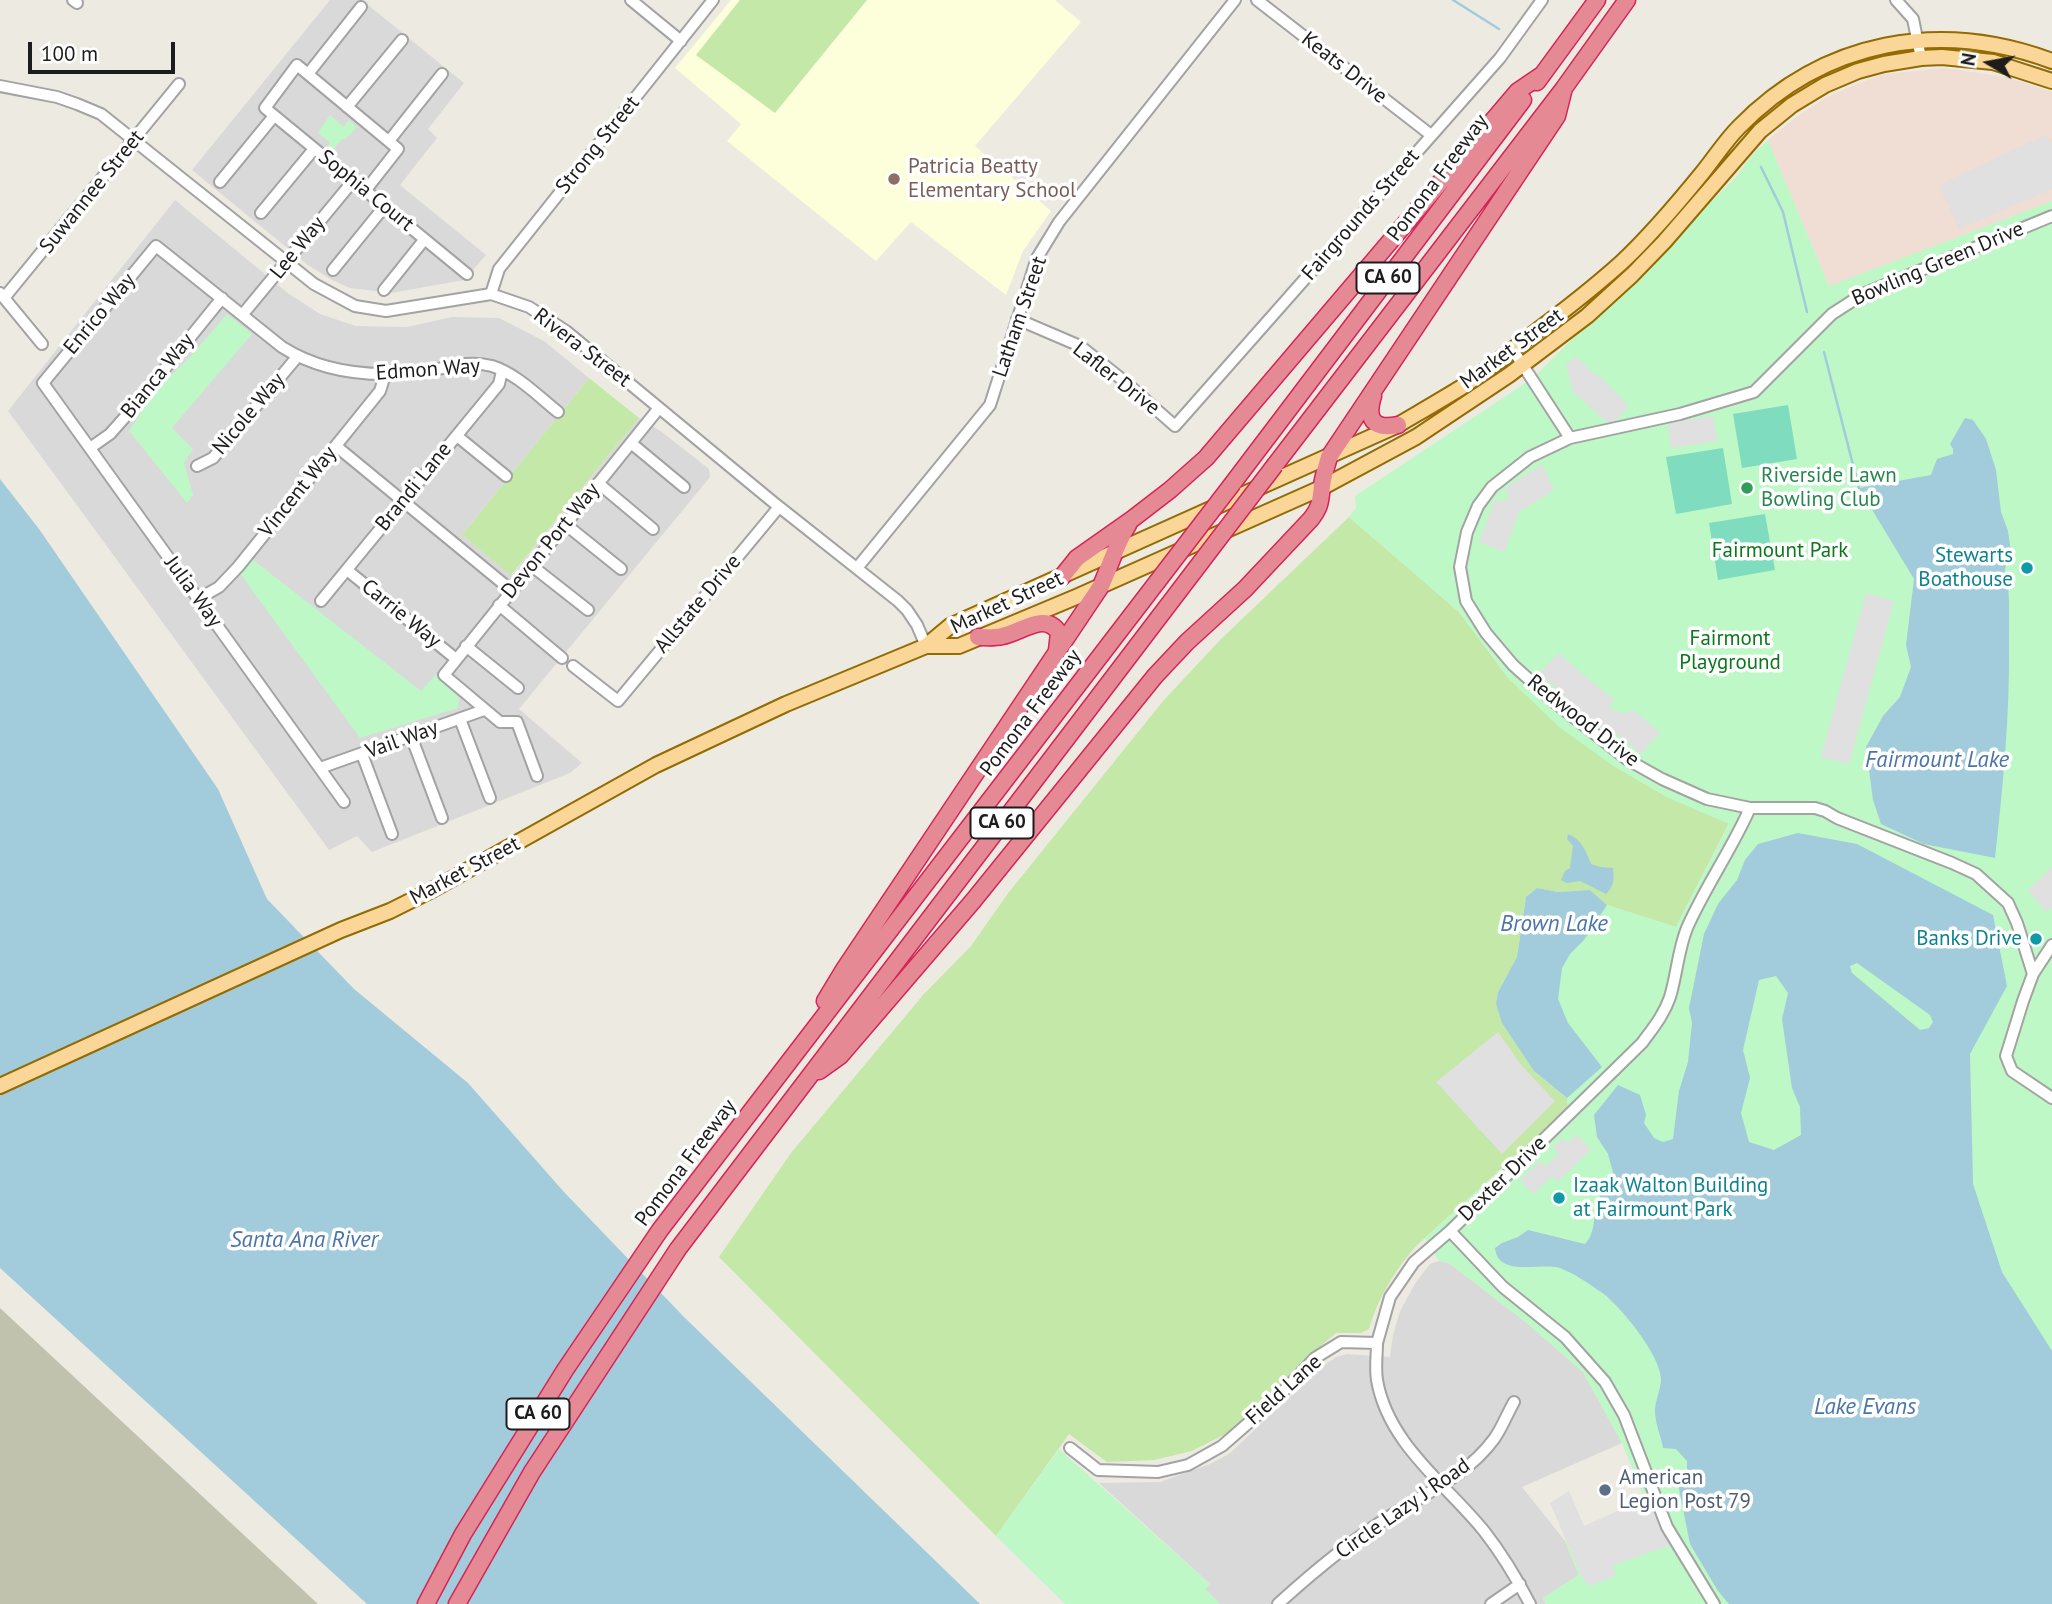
<!DOCTYPE html>
<style>
body{margin:0}
#map{position:relative;width:2052px;height:1604px;overflow:hidden;background:#edeae2;font-family:"PT Sans",sans-serif}
canvas{display:block}
.north{position:absolute;left:1954px;top:28px;width:70px;height:70px;-webkit-text-stroke:5px #fff;paint-order:stroke;rotate:280deg;font-size:19px;font-weight:700;line-height:28px;text-align:center;color:#1c1c1c}
.north::after{content:'';display:block;margin:auto;width:24px;height:32px;background:#1c1c1c;clip-path:polygon(50% 0,100% 100%,50% 72%,0 100%)}
.scale{position:absolute;left:28px;top:42px;width:147px;height:32px;box-sizing:border-box;border:4px solid #1c1c1c;border-top:0;padding-left:9px;font-size:21px;line-height:24px;white-space:nowrap;color:#1c1c1c;-webkit-text-stroke:5px #fff;paint-order:stroke}
</style>
<div id="map">
<canvas width="2052" height="1604"></canvas>
<div class="north">N</div>
<div class="scale">100 m</div>
</div>
<script>
const g = document.querySelector('canvas').getContext('2d');
g.lineJoin = 'round';
function fillPath(path, color) { g.fillStyle = color; g.fill(path, 'evenodd'); }
function strokePath(path, color, width, dash) { g.strokeStyle = color; g.lineWidth = width; g.lineCap = dash ? 'butt' : 'round'; g.setLineDash(dash || []); g.stroke(path); }
function write(font, color, halo, rows, align = 'center') {
  g.font = font + ' "PT Sans",sans-serif'; g.lineWidth = 7; g.setLineDash([]); g.textBaseline = 'middle'; g.strokeStyle = halo; g.fillStyle = color; for (const [text, x, y, turn = 0] of rows) {
    g.save(); g.translate(x, y); g.rotate((+turn || 0) * Math.PI / 180); g.textAlign = isNaN(turn) ? turn : align; if (halo) g.strokeText(text, 0, 0); g.fillText(text, 0, 0); g.restore();
  }
}
const residential = new Path2D(`
 M330,0H362L464,83L428,129L437,138L400,185L486,255L464,280L391,293L350,288L332,280L308,265L192,170Z
 M175,200L289,294L320,314L356,326L407,327L452,317L499,318L544,341L589,378L462,535L512,575L639,418L662,432L709,469L710,477L519,709L582,763L570,773L372,852L357,836L329,850L8,411Z
 M1439,1261L1449,1263L1527,1323L1583,1372L1622,1443L1522,1487L1565,1541L1579,1575L1543,1598L1546,1604H1220L1205,1589L1209,1583L1099,1483L1160,1482L1210,1464L1229,1454L1319,1369L1336,1357L1347,1354L1390,1357L1393,1335L1400,1311L1416,1282L1430,1264Z`);
const education = new Path2D(`
 M731,0H1055L1081,22L975,146L1051,211L1023,251L1006,295L911,222L876,261L727,141L741,124L675,68Z`);
const military = new Path2D(`
 M1944,68L2006,77L2052,92V201L1829,286L1768,140L1794,119L1825,98L1854,85L1885,74Z`);
const construction = new Path2D(`
 M0,1308L318,1604H0Z`);
const grass = new Path2D(`
 M740,0H867L775,113L696,55Z
 M589,378L639,418L511,575L462,535Z
 M1349,517L1459,612L1509,679L1612,765L1669,798L1729,823L1676,927L1607,905L1590,890L1558,892L1537,888L1526,897L1517,957L1498,992L1534,1071L1567,1098L1568,1108L1415,1247C1393,1274 1379,1296 1369,1329L1361,1333H1336L1302,1362L1239,1427L1192,1451L1154,1460L1107,1462L1069,1434L996,1536L719,1257L791,1153L924,994L971,946L1009,892L1164,700L1220,640Z`);
const park = new Path2D(`
 M330,115L344,127L349,120L357,127L346,139H342L331,152L327,149L330,142L318,133Z
 M1768,140L1829,286L2052,201V1604H1546L1543,1598L1579,1575L1565,1541L1649,1510L1622,1443L1583,1372L1527,1323L1449,1263L1439,1261L1425,1238L1568,1108L1567,1098L1534,1071L1502,1023L1496,1004L1498,992L1517,957L1526,897L1537,888L1558,892L1590,890L1607,905L1676,927L1729,824L1669,798L1612,765L1559,727L1509,679L1459,612L1349,517L1356,508L1355,496L1533,378L1736,177L1752,155Z
 M227,314L252,334L172,428L193,449L184,463L193,495L187,503L129,431L156,390L190,357Z
 M252,559L421,691L436,674L459,698L458,708L360,738L239,572Z
 M1059,1449L1210,1584L1205,1589L1220,1604H1065L996,1536Z`);
const pitch = new Path2D(`
 M1788,405L1797,459L1742,468L1733,414Z
 M1723,448L1732,504L1676,514L1666,457Z
 M1765,514L1775,570L1718,580L1709,523Z`);
const parking = new Path2D(`
 M2045,135L2052,143V189L1959,229L1939,185Z
 M1576,356L1594,374L1599,375L1629,406L1611,426L1573,392L1566,365Z
 M1713,416L1717,441L1671,448L1668,423Z
 M1542,464L1554,490L1519,512L1504,552L1479,542L1495,499L1503,502L1509,496L1505,488Z
 M1866,593L1894,601L1849,764L1821,757Z
 M1558,653L1614,700L1609,707L1615,711L1628,713L1632,709L1660,732L1641,754L1615,732L1600,727L1539,674Z
 M2052,867V907L2047,913L2028,890Z
 M1498,1032L1522,1066L1555,1101L1502,1154L1436,1082Z
 M1576,1134L1591,1149L1558,1182L1552,1176L1533,1194L1520,1180L1540,1161L1545,1166L1558,1154L1553,1147L1562,1138L1568,1143Z
 M1651,1489L1671,1545L1613,1565L1616,1576L1589,1586L1582,1577L1550,1503L1569,1491L1584,1526L1631,1505Z`);
const water = new Path2D(`
 M1965,418L1973,420L1986,439L1996,470L2001,512L2008,531L2011,552H2008L2004,576L2007,577C2010,599 2009,620 2009,642C2010,714 2003,786 1995,858L1924,844L1881,824L1873,800L1866,747L1883,716L1900,697L1911,667L1906,645L1914,579L1859,488L1931,475L1937,459L1953,454V449L1950,444Z
 M0,479L39,529L218,789L267,899L354,989L468,1083L564,1192L684,1317L980,1604H367L0,1268Z
 M1798,833L1857,844L1993,915L2007,986L1970,1054L1973,1184L2002,1272L2052,1351V1604H1729L1718,1591L1690,1544L1678,1484L1687,1476V1461L1676,1449L1663,1448C1661,1436 1655,1423 1655,1411C1655,1400 1661,1390 1661,1379C1661,1356 1620,1305 1601,1292C1588,1283 1575,1274 1560,1268C1541,1262 1498,1278 1495,1248L1502,1243L1518,1237L1528,1230L1585,1244C1595,1234 1593,1219 1597,1206C1599,1199 1602,1193 1604,1185L1614,1176L1608,1154L1597,1137L1594,1115L1618,1085L1640,1095L1646,1115L1644,1123L1654,1138L1663,1142L1673,1139L1679,1091L1688,1062L1692,1023L1689,1008L1704,934L1718,904L1737,880L1745,860L1758,844ZM1857,963L1930,1015L1933,1022L1929,1028L1920,1030L1852,973L1850,966ZM1776,976L1788,993L1782,1019L1792,1088L1800,1107L1801,1135L1774,1150L1749,1142L1741,1113L1750,1078L1743,1050L1759,980Z
 M1568,834C1581,839 1586,851 1591,864L1600,867L1613,868C1614,880 1614,886 1606,894L1580,881L1567,883L1561,880L1565,871L1570,868L1573,846L1567,839Z
 M1537,888L1558,892L1590,890L1607,905L1584,940L1570,954L1562,968L1558,999L1568,1023L1602,1067L1567,1098L1534,1071L1502,1023L1496,1004L1498,992L1517,957L1526,897Z`);
const stream = new Path2D(`
 M1453,0L1499,29
 M1761,167L1783,212L1807,312
 M1824,352L1859,488`);
const minor = new Path2D(`
 M73,0L77,3
 M631,0L681,41
 M1257,0L1431,135
 M1896,0L1913,19L1921,58
 M308,74L361,7
 M0,86L57,97L77,104L101,114L314,284L355,306L386,311L491,294L529,307L566,331L773,502L898,601L907,610L917,625L926,646
 M347,107L402,40
 M389,141L442,74
 M220,182L274,116
 M365,191L398,149L297,65L265,108L467,274
 M261,213L314,149
 M333,270L384,207
 M384,290L424,240
 M0,293L42,344
 M491,294L499,269L713,0
 M4,298L179,84
 M243,314L353,181
 M1017,319L1080,346L1124,381L1175,426L1500,58L1542,0
 M1513,350L1570,438
 M457,436L506,476
 M631,443L684,487
 M336,446L511,590
 M90,448L110,434L133,408L222,298
 M197,466L213,458L297,357
 M598,483L653,529
 M565,524L621,569
 M532,566L588,610
 M857,568L990,405L1037,258L1059,222L1235,0
 M347,570L456,659
 M198,599L219,587L238,567L380,391L385,375
 M321,601L499,384L502,371
 M499,605L562,658
 M466,646L518,688
 M573,666L618,701L779,507
 M460,719L490,798
 M411,736L442,818
 M362,754L392,834
 M320,768L484,710
 M537,776L517,722H500L444,675L659,408
 M344,802L43,383L156,246L282,347C326,375 377,378 428,371C449,367 470,360 492,366C517,374 538,396 558,412
 M2052,945L2033,974L2023,1001L2006,1056L2012,1071L2052,1098
 M2033,974L2017,923L2008,903L1976,874L1952,863L1837,818L1825,811L1815,808H1750L1707,799L1662,779L1628,760L1553,701L1513,665L1486,633L1466,601L1460,567L1467,532L1478,506L1492,487L1530,457L1570,438L1680,414L1754,392L1832,314L1863,294L2052,216
 M1450,1231L1503,1287L1565,1337L1605,1382L1624,1415L1667,1527L1714,1604
 M1377,1343C1377,1354 1375,1368 1377,1380C1388,1444 1446,1484 1484,1531C1502,1554 1517,1579 1530,1604
 M1070,1448L1098,1470L1158,1472L1188,1465L1222,1446L1277,1398L1315,1358L1341,1342L1377,1343L1390,1297L1414,1262L1450,1231L1642,1043C1653,1028 1664,1015 1670,997C1677,974 1678,950 1687,928C1705,887 1732,849 1750,808
 M1278,1604C1312,1573 1348,1543 1387,1518C1424,1494 1467,1476 1494,1439C1502,1428 1507,1414 1514,1402
 M1491,1604L1520,1584`);
const major = new Path2D(`
 M926,646H959L1076,597L1321,488L1416,437L1509,375L1587,316L1632,275L1664,242L1760,131L1792,105L1825,85L1858,71L1884,64L1921,58L1942,57L1993,62L2052,81
 M0,1086L341,930L390,911L432,890L656,765L786,704L926,646L950,626L1398,425C1420,412 1441,400 1462,387C1486,371 1508,353 1530,336C1561,313 1592,289 1621,263C1651,235 1677,204 1703,172C1715,157 1726,140 1739,127C1824,40 1940,19 2052,61`);
const highway = new Path2D(`
 M1537,82L1597,0
 M1373,396C1366,419 1373,430 1398,425
 M1275,465L1564,88L1627,0
 M1233,483L1523,100
 M1061,578L1077,558L1131,520L1170,490L1206,458L1518,91L1543,74
 M978,637C986,637 994,638 1002,636C1021,633 1045,610 1059,633L1057,650
 M825,1001L845,968L1101,586C1110,566 1117,542 1128,525
 M819,1071L840,1056L973,901L1155,676L1187,642L1245,589L1311,519C1321,506 1320,501 1322,486C1323,477 1326,467 1329,457L1557,116L1564,88
 M426,1604L463,1534L565,1370L660,1230L1157,582
 M457,1604L532,1472L678,1249L1201,562`);
const highwayBridge = new Path2D(`
 M1201,562L1275,465
 M1157,582L1233,483`);
const markers = [
 [894,179,7,"#8d6e63"],
 [1747,488,7,"#2e9e5b"],
 [2027,568,7,"#0f9aa8"],
 [2036,939,7,"#0f9aa8"],
 [1559,1198,7,"#0f9aa8"],
 [1605,1490,7,"#5c6f8a"]
];
const shields = [
 [1388,278,63],
 [1002,823,63],
 [538,1414,63]
];
const shieldNames = [
 ["CA 60",1388,278],
 ["CA 60",1002,823],
 ["CA 60",538,1414]
];
const streetNames = [
 ["Keats Drive",1344,68,38],
 ["Strong Street",598,145,-51],
 ["Pomona Freeway",1438,178,-53],
 ["Sophia Court",366,191,39],
 ["Suwannee Street",92,192,-51],
 ["Fairgrounds Street",1361,215,-49],
 ["Lee Way",298,248,-51],
 ["Bowling Green Drive",1938,264,-23],
 ["Enrico Way",100,314,-50],
 ["Latham Street",1020,317,-71],
 ["Rivera Street",582,348,37],
 ["Market Street",1512,349,-36],
 ["Edmon Way",428,370,-4],
 ["Bianca Way",158,376,-51],
 ["Lafler Drive",1116,379,38],
 ["Nicole Way",249,414,-50],
 ["Brandi Lane",414,487,-51],
 ["Vincent Way",298,492,-51],
 ["Devon Port Way",551,541,-51],
 ["Julia Way",193,592,54],
 ["Market Street",1007,603,-25],
 ["Allstate Drive",698,604,-50],
 ["Carrie Way",401,614,39],
 ["Pomona Freeway",1031,713,-53],
 ["Redwood Drive",1583,721,38],
 ["Vail Way",402,740,-20],
 ["Market Street",465,871,-28],
 ["Pomona Freeway",686,1163,-53],
 ["Dexter Drive",1503,1179,-44],
 ["Field Lane",1284,1390,-42],
 ["Circle Lazy J Road",1403,1509,-35]
];
const educationNames = [
 ["Patricia Beatty",908,167],
 ["Elementary School",908,191]
];
const leisureNames = [
 ["Riverside Lawn",1761,476],
 ["Bowling Club",1761,500]
];
const parkNames = [
 ["Fairmount Park",1780,551],
 ["Fairmont",1730,639],
 ["Playground",1730,663]
];
const cultureNames = [
 ["Stewarts",2013,556],
 ["Boathouse",2013,580],
 ["Banks Drive",2022,939],
 ["Izaak Walton Building",1573,1186,"left"],
 ["at Fairmount Park",1573,1210,"left"]
];
const serviceNames = [
 ["American",1619,1478],
 ["Legion Post 79",1619,1502]
];
const waterNames = [
 ["Fairmount Lake",1937,760],
 ["Brown Lake",1554,924],
 ["Santa Ana River",304,1240],
 ["Lake Evans",1865,1407]
];
fillPath(residential, '#dad9d9');
fillPath(education, '#fcffd9');
fillPath(military, '#f0ddd4');
fillPath(construction, '#c0c2ad');
fillPath(grass, '#c3e8a7');
fillPath(park, '#bef8c6');
fillPath(pitch, '#7fdcbe');
fillPath(parking, '#e0e0e0');
fillPath(water, '#a2cbdb');
strokePath(stream, '#a2cbdb', 2.5);
strokePath(minor, '#a3a3a3', 14);
strokePath(major, '#926b02', 18);
strokePath(highway, '#d52557', 19);
strokePath(minor, '#fff', 10);
strokePath(major, '#fad799', 14);
strokePath(highway, '#e58994', 16);
strokePath(highwayBridge, '#d52557', 19, []);
strokePath(highwayBridge, '#e58994', 16);
for (const [x, y, r, color] of markers) { const dot = new Path2D(); dot.arc(x, y, r, 0, 2 * Math.PI); g.fillStyle = color; g.fill(dot); strokePath(dot, '#fff', 2.5); }
for (const [x, y, w] of shields) { const box = new Path2D(); box.roundRect(x - w / 2, y - 15.5, w, 31, 5); g.fillStyle = '#fff'; g.fill(box); strokePath(box, '#1c1c1c', 2); }
write('bold 19px', '#1c1c1c', null, shieldNames);
write('21px', '#1c1c1c', '#fff', streetNames);
write('21px', '#785e54', '#fff', educationNames, 'left');
write('21px', '#27864d', '#fff', leisureNames, 'left');
write('21px', '#0c781c', '#fff', parkNames);
write('21px', '#0d838f', '#fff', cultureNames, 'right');
write('21px', '#4e5e75', '#fff', serviceNames, 'left');
write('italic 23px', '#4a74aa', '#fff', waterNames);
</script>
